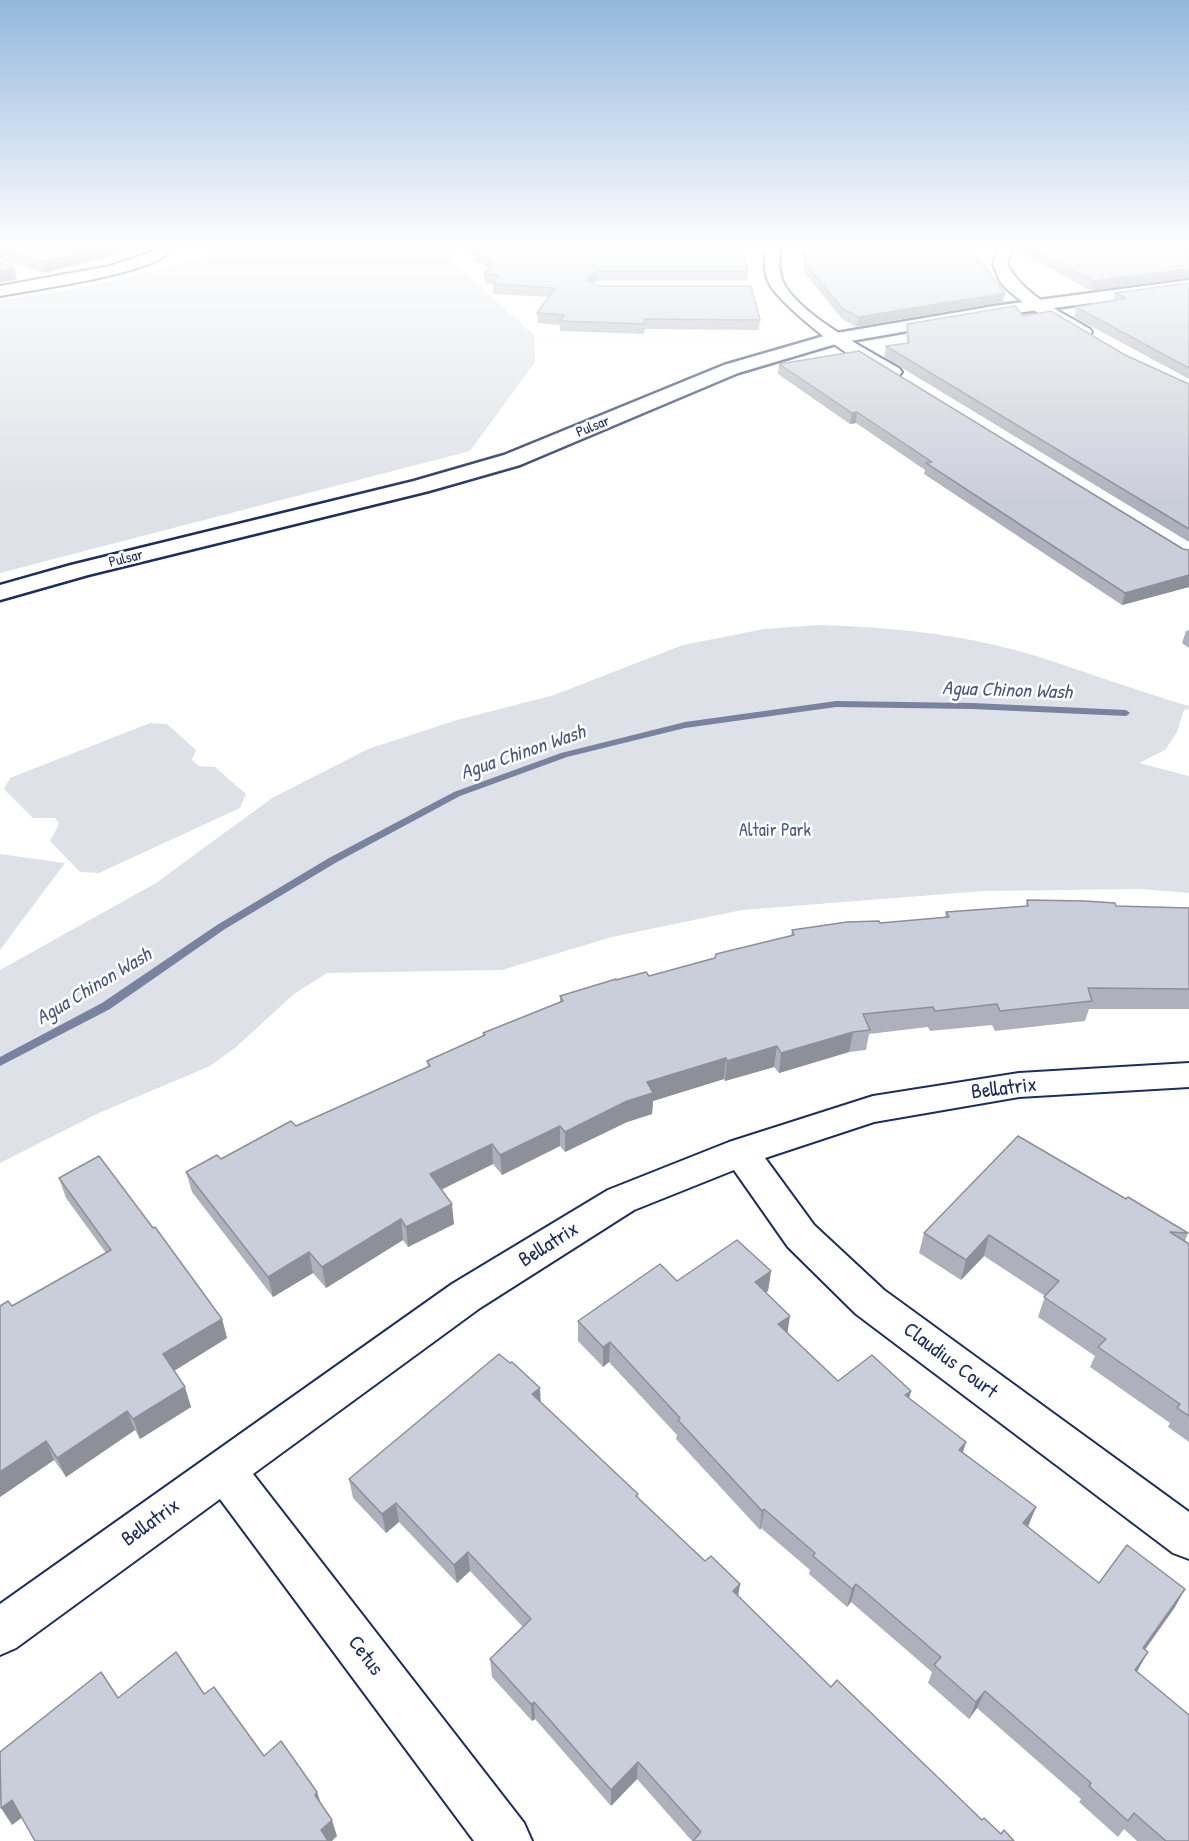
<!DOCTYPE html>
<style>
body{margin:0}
canvas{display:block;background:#fff}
</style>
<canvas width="1189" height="1841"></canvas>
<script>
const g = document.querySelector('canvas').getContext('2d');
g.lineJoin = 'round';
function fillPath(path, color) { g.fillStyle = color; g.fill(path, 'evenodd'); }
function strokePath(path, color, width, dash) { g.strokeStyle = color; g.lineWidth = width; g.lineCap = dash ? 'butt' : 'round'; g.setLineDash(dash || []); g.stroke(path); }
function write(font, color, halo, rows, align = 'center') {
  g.font = font + ' "Patrick Hand",sans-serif'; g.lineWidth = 5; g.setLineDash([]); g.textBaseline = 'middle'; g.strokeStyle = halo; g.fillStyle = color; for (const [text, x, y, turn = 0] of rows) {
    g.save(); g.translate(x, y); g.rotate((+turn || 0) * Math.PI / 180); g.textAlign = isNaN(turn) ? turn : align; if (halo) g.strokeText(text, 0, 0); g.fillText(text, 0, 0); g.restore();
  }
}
const green = new Path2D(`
 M236,245H460L453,262L534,335L535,362L470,451L0,573V300C81,288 160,275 236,245Z
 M818,625C891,627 965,634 1036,656C1087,672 1137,691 1189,706V709L1184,710L1177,732L1165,750L1139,763L1189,776V893L1141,889L984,891L742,910L612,937L502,970L327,973L294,994L235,1048L210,1066L99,1113L0,1163V970L156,883L272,798L368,749L457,720L554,695L683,645L764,629Z
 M150,723L167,724L196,750L192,760L199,766L215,767L246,794L240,808L99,873L80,872L50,841L59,824L55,818H33L4,789L10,778Z
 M0,854L65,863L0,950Z`);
const stream = new Path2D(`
 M836,701L972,703L1126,710L1130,713L1126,716L972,709L836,707L685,728L567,757L460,796L337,862L225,929L110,1009L0,1066V1057L102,1003L217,925L329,858L454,792L561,753L685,722Z`);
const street = new Path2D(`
 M767,245H781C779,257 778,270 783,282C799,315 868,350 899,368L902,372L899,376C875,382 783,308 770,285C763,273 764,258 767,245Z
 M1000,245H1014L1007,264C1024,296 1060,311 1090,329L1092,332L1090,335C1073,340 1015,299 1003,285C998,279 996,271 993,264Z
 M160,249L167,253C151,274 31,290 0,296V286L110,266Z
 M1189,1063V1087L1019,1097L874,1122L765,1158L814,1225L884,1290L1189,1512V1559L1173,1553L856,1314L788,1247L734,1170L634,1210L480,1308L253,1474L524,1823L532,1841H474L220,1499L16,1648L0,1655V1604L452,1284L608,1190L729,1142L873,1096L1019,1073Z`);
const secondary = new Path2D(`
 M1189,280V290L994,316L839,343L738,373L520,465L429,491L88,575L0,600V585L71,565L414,481L504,455L724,365L831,334L994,306Z`);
const wall = new Path2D(`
 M0,245H173L163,248L153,246L44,273L0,260Z
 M479,245H741L748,271L747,281H597L594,283L597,286L760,320L759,330L645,329L644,334L560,331V325L538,323L537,313L549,297L493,294V284L485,283L484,274L490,267L472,261L471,252L479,249Z
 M800,245H968L1005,293L1003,302L856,327L841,318L804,272V259Z
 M1016,245H1189L1091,291L1015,249Z
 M1189,283V379L1074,317L1076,307L1113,301L1115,293Z
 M1023,316L1125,355L1189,384V542L884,357L886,346L907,343L906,334L907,324Z
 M779,364L1183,549L1189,550V587L1122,605L924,474L925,470L856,423L850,424L778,374Z
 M1189,630V648L1182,643L1186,631Z
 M1027,900L1116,906L1189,908V1009H1089L1085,1021L995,1031L992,1025L930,1031L928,1027L869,1034L866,1050L849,1052L779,1073L774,1067L725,1081L724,1079L653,1101L652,1114L627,1122L565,1152L560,1146L502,1175L493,1164L441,1190L454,1224L408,1247L403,1240L326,1288L313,1273L273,1297L192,1192L186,1172L221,1159L428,1067L427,1061L483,1036V1033L560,1002V996L616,980L649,976L791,936L792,930L880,923L945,917L946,912L1026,906Z
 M59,1178L153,1228L222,1319L227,1338L174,1371L191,1407L140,1439L135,1430L66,1477L54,1460L0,1497V1306H12L106,1253L66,1198Z
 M1126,1199L1188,1233L1185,1241L1189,1244V1442L1168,1427L1170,1423L1090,1367L1095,1356L1038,1317L1045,1296L984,1256L961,1280L919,1253L924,1233Z
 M771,1271L768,1291L766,1292L788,1333L838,1381L911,1391L909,1398L966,1442L963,1452L1036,1507L1028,1527L1099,1583L1175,1607L1145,1650L1137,1672L1189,1841H1137L1124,1829L1118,1837L1079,1802L1081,1799L977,1708L969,1719L928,1683L932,1672L851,1602L847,1607L809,1574L810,1570L761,1528L760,1530L676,1439L677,1435L609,1362L603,1367L578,1341V1321L677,1281Z
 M510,1363L541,1402L638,1494V1498L705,1561L740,1584L738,1597L831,1687L982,1820L1001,1834L1014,1841H692L637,1779L611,1806L535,1719L532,1721L492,1677L490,1659L523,1627L470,1571L457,1583L399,1522L386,1533L353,1498L349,1479Z`);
const shadedWall = new Path2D(`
 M113,245H153V246L44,273L42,262Z
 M162,245H173L163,248Z
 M15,268L17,279L0,283V271Z
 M1189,269V278L1091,291L1093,281Z
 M597,271V281L587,289V279Z
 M1005,293L1003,302L856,327L858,317Z
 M857,412L856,423L850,424L852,413Z
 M1189,575V587L1122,605L1125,593Z
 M853,1032L849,1052L779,1073L781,1053Z
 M777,1046L774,1067L725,1081L727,1061Z
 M726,1058L724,1079L653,1101L652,1114L627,1122L565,1152V1132L647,1082Z
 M560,1126V1146L502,1175L500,1155Z
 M492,1144L493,1164L432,1194L430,1174Z
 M452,1204L454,1224L408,1247L406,1227Z
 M401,1219L403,1240L326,1288L322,1267Z
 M989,1235L984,1256L961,1280L966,1260Z
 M309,1252L313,1273L273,1297L268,1277Z
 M771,1271L768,1291L752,1302L755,1282Z
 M790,1316L787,1336L778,1324Z
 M222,1319L227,1338L169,1374L163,1354Z
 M610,1342L609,1362L603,1367V1347Z
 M185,1387L191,1407L140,1439L133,1419Z
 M540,1388L541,1407L532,1394Z
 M911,1391L906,1410L905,1395Z
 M127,1411L135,1430L66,1477L57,1458Z
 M46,1441L54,1460L0,1497V1472Z
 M966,1442L960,1461L959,1450Z
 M396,1503L399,1522L386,1533L382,1514Z
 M1036,1507L1028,1526L1016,1542L1023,1523Z
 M764,1509L761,1528L760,1530L762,1511Z
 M468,1552L470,1571L457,1583L454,1565Z
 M740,1584L737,1602L733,1591Z
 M856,1584L851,1602L847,1607L852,1589Z
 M1185,1589L1175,1607L1133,1666L1143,1648Z
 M1148,1652L1138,1670L1125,1688L1135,1670Z
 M985,1691L977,1708L969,1719L976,1702Z
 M534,1702L535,1719L532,1721L531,1704Z
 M638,1762L637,1779L611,1806V1790Z
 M317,1792L323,1809L315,1795Z
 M12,1800L23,1817L12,1825L1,1808Z
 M332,1820L337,1836L332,1841H324L321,1830Z`);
const building = new Path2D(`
 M0,245H113L42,262L0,250Z
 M485,245H741L748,271H597L587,279L597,286H751L760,320L645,319L644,324L560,321L564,315L537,313L555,288L493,284L499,275L484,274L495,260L471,252L489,246Z
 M803,245H968L1005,293L858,317L842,308L805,263V250Z
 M1025,245H1189V269L1093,281Z
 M0,262L15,268L0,271Z
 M1189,283V368L1076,307L1126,298L1115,293Z
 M1015,306L1023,316L1051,311L1125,355L1189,384V529L886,346L909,343L907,324Z
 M859,351L1183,549L1189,550V575L1125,593L926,463L932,462L857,412L852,413L779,364Z
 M1027,900L1085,901L1115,903L1116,906L1189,908V989L1088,988L1092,1001L1000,1011L997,1004L935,1011L933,1007L863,1014L870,1030L853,1032L781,1053L777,1046L727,1061L726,1058L647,1082L653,1093L627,1101L565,1132L560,1126L500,1155L492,1144L430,1174L452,1204L406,1227L401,1219L322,1267L309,1252L268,1277L186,1172L217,1155L221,1159L291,1121L296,1126L430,1066L427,1061L485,1035L483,1033L563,1001L560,996L616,979V980L646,972L649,976L715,958L716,954L794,935L792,930L847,922L879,921L880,923L949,917L946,912L1028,906Z
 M1018,1136L1126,1199L1128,1197L1188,1233L1170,1232L1189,1244V1416L1177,1408L1180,1404L1098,1347L1106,1339L1044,1297L1059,1281L989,1235L966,1260L924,1233Z
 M99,1156L153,1228L155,1227L222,1319L163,1354L185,1387L133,1419L127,1411L57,1458L46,1441L0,1472V1306L8,1301L12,1306L111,1250L59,1178Z
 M737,1240L771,1271L755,1282L790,1316L778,1324L838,1381L872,1355L911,1391L905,1395L966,1442L959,1450L1036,1507L1023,1523L1099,1583L1127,1545L1185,1589L1143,1648L1148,1652L1135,1670L1189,1715V1841H1166L1134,1813L1128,1821L1089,1786L1091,1783L985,1691L976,1702L934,1665L941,1657L856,1584L852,1589L813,1556L815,1553L764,1509L762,1511L678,1420L680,1418L610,1342L603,1347L578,1321L660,1264L677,1281Z
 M499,1354L510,1363L512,1362L540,1388L532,1394L638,1494L636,1496L705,1561L711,1556L740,1584L733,1591L831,1687L837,1680L982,1820L984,1818L1001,1834L1004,1830L1014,1841H693L701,1832L638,1762L611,1790L534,1702L531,1704L490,1659L531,1619L468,1552L454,1565L396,1503L382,1514L349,1479Z
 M176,1652L204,1694L214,1687L264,1756L281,1741L317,1792L315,1795L332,1820L321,1830L328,1841H35L12,1800L1,1808L0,1752L101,1672L118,1698Z`);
const farStreetnames = [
 ["Pulsar",593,427,-22],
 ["Pulsar",126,559,-14]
];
const parkNames = [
 ["Altair Park",775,831]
];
const waterNames = [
 ["Agua Chinon Wash",1007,691,2],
 ["Agua Chinon Wash",523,753,-19],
 ["Agua Chinon Wash",94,987,-31]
];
const nearStreetnames = [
 ["Bellatrix",1004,1089,-7],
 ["Bellatrix",549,1245,-32],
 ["Claudius Court",950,1361,37],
 ["Bellatrix",151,1523,-36],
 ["Cetus",365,1656,53]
];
fillPath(green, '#dee1e7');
fillPath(stream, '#77839f');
strokePath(street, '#1b2f5e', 4);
strokePath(secondary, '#1b2f5e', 5);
fillPath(street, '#fff');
fillPath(secondary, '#fff');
fillPath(wall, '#aeb1bb');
fillPath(shadedWall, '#8d9099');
fillPath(building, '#caceda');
strokePath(building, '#8d9099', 1.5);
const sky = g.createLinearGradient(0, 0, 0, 503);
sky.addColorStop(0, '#93b7dc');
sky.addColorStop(0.49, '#fff');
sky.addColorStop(1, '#ffffff00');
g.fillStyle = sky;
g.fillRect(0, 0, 1189, 503);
write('15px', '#1b2f5e', '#fff', farStreetnames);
write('18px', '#4c5c80', '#fff', parkNames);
write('italic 20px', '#49597e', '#fff', waterNames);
write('21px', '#1b2f5e', '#fff', nearStreetnames);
</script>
